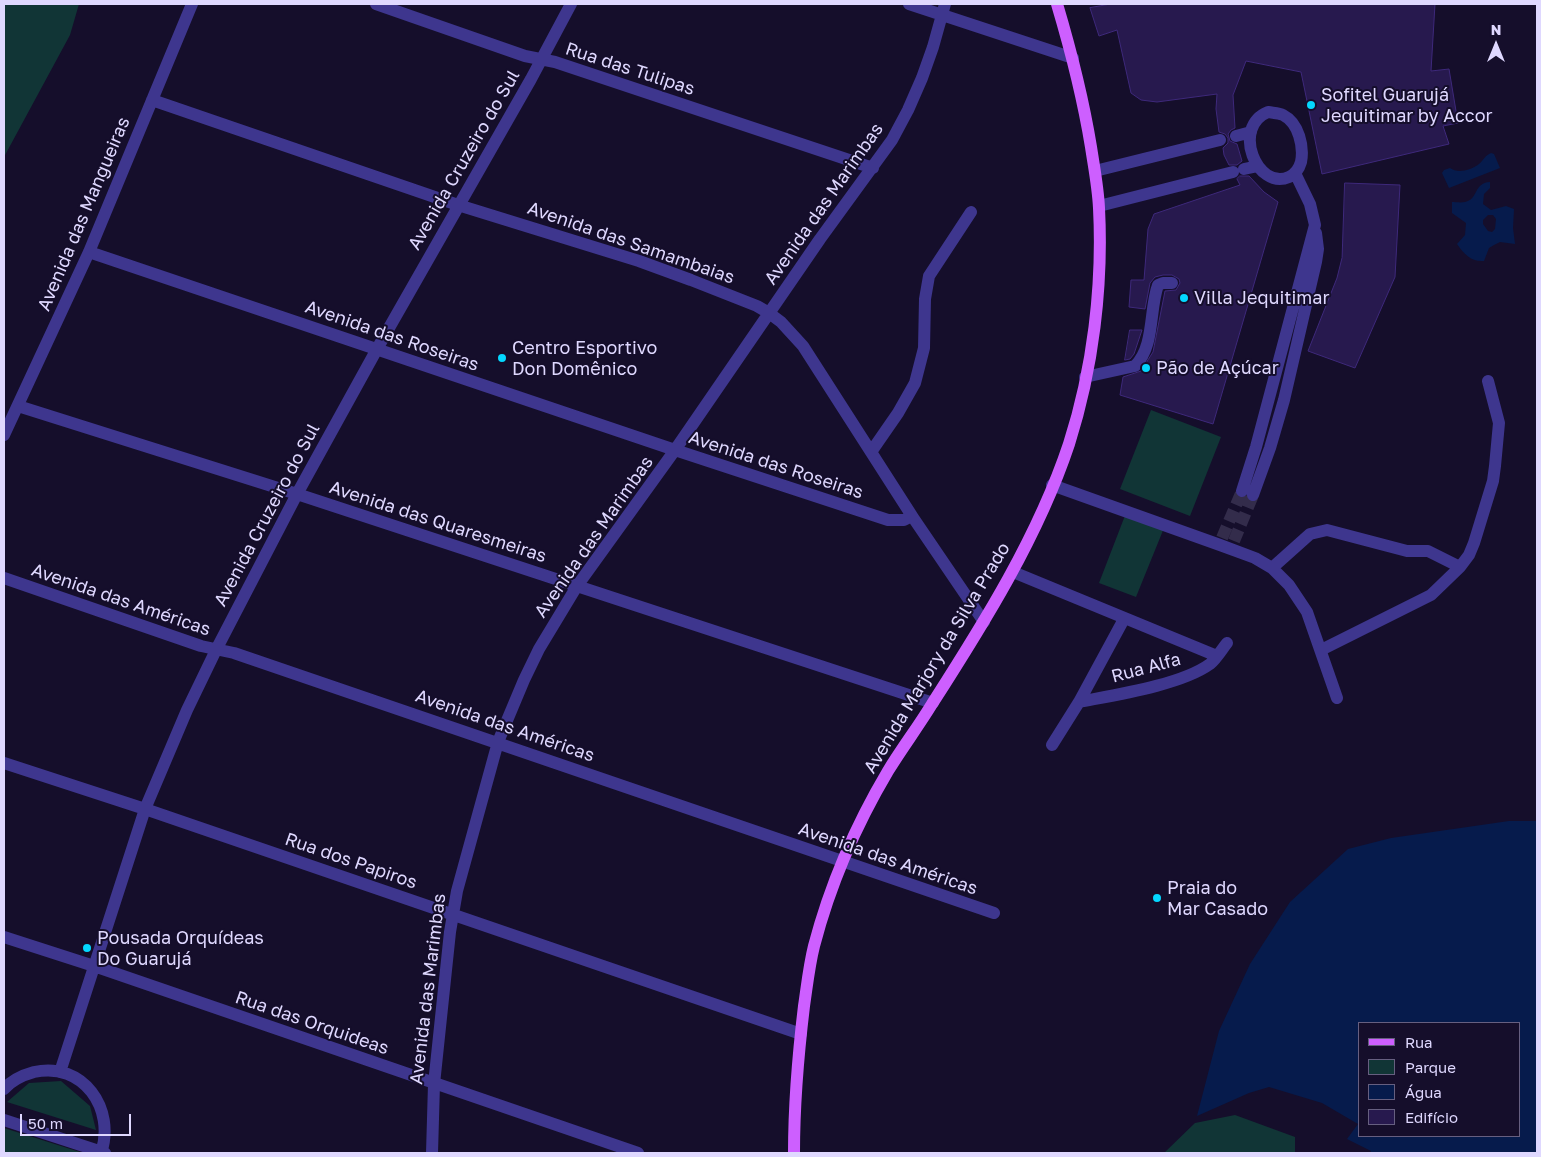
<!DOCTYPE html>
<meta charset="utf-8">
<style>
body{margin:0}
#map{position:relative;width:1541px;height:1157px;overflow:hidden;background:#150e2b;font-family:"Golos Text",sans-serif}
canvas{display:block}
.frame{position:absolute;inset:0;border:5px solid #dfd8ff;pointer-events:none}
.legend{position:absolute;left:1358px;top:1022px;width:162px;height:115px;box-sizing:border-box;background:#150e2b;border:1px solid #665f80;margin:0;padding:6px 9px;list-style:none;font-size:15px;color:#dfd8ff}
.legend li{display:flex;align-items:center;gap:10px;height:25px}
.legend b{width:25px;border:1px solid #665f80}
.north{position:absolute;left:1471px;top:20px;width:50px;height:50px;-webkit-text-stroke:4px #150e2b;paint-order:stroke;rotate:0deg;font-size:14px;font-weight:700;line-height:20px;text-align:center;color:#dfd8ff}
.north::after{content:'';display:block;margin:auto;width:18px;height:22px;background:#dfd8ff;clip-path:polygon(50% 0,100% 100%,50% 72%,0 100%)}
.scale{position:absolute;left:20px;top:1114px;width:111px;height:22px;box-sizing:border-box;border:2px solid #dfd8ff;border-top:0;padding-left:6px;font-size:15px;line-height:18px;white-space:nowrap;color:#dfd8ff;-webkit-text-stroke:4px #150e2b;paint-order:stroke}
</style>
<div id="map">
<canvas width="1541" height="1157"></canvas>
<div class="frame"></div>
<ul class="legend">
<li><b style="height:6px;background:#cd5fff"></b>Rua</li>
<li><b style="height:14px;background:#113536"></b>Parque</li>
<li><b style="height:14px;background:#061b4c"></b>Água</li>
<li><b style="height:14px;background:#27194e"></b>Edifício</li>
</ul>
<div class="north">N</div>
<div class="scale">50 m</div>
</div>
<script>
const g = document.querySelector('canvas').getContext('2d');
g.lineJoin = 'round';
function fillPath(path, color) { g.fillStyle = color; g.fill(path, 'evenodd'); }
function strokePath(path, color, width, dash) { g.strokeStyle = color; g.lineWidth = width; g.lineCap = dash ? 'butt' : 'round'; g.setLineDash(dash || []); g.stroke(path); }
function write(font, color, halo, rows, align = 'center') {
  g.font = font + ' "Golos Text",sans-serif'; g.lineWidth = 4; g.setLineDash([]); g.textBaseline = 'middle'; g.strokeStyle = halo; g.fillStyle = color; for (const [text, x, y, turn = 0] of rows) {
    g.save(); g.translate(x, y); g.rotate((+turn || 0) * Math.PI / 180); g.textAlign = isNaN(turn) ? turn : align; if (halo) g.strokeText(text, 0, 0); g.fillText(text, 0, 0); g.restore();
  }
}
const green = new Path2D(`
 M4,4H79L70,35L4,157Z
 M1151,410L1221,437L1190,516L1120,489Z
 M1126,513L1164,528L1136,597L1099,583Z
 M61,1081L90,1106L96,1130L7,1102L29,1083Z
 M1235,1115L1295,1137V1153H1164L1195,1123Z
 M4,1128L83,1153H4Z`);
const water = new Path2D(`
 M1491,153L1494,154L1500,168L1449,188L1442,173L1444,170L1450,168C1458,174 1471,170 1479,164C1484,160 1484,156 1491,153Z
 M1490,182V188L1484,194L1483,204L1491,210L1506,206L1514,209L1513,228L1515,244L1500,242L1494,245L1489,248L1484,261C1471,262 1464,254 1457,244L1465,235L1466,223L1452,213V202C1455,202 1461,203 1465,202C1479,199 1473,183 1490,182ZM1488,215H1493L1496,219L1495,229L1492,232L1488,231L1483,224V220Z
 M1509,821H1537V1153H1370L1371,1151L1347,1139L1358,1124L1322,1103L1269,1087L1249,1093L1197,1116L1219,1031L1250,964L1290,902L1348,849L1391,838ZM1360,1023H1520V1136H1360Z`);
const building = new Path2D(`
 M1111,4H1435L1431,71L1449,69L1458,123L1443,126L1449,144L1322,174L1301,72L1246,61L1233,95L1235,128L1231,130L1228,134L1230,141L1237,144L1242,161L1237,165H1229L1224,155L1223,148L1228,143V138L1225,134L1219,132L1216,109L1217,94L1157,102L1141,100L1131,93L1117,30L1099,36L1090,8Z
 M1240,176H1249L1264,192L1278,202L1213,424L1120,395L1123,377L1141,371L1153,352L1165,291L1176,290L1180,283L1179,279L1172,275H1163L1155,277L1150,283L1145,309L1129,307L1131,280H1144L1148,229L1154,214L1240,185L1237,179Z
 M1345,183L1400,185L1395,277L1355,368L1308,351L1337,278L1342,258Z
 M1130,330H1142L1134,354L1130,359L1125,360Z`);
const minorTunnel = new Path2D(`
 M1222,538L1242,491
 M1234,541L1253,495`);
const minor = new Path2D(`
 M376,4L525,56L555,62L873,168
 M909,4L1073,58
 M152,100L458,205L639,261L691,280L757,306L769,313L781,322L803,346L912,516L984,622
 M1268,112C1274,113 1279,113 1283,115C1299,123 1304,147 1301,162C1299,169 1296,174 1289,177C1257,191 1231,127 1268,112Z
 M1236,136L1251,132
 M1244,169L1258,166
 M1095,171L1220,140
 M1099,206L1233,172
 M89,252L675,450L888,520H904L912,516
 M1085,377L1135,366C1155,346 1149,310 1158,285L1163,283H1172
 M18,406L297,494L933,703
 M4,435L89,252L192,4
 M871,452L898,413L915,383L924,348L925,299L929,276L971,212
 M1052,485L1220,545L1255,558L1272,568L1289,585L1307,612L1337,698
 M1242,491L1256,447L1315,225L1310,204L1295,173
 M1253,495L1270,448L1284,400L1316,262L1318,249L1316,233
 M1272,568L1310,534L1327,530L1407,551H1428L1460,567
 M1013,572L1217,656
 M4,578L201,646L234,653C488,738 740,828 994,913
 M1321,650L1431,595L1460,567L1469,555L1474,543L1493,481L1495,466L1499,423L1488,381
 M1079,702C1115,695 1181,685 1210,664C1217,658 1222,649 1227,643
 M1052,745L1079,702L1124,619
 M4,763L145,809L801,1034
 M4,937L94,966L638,1153
 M60,1072L145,809L187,710L216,650L297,494L377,349L531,79L571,4
 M4,1089C12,1080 23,1075 34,1072C83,1061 116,1109 101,1153
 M4,1120L105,1153
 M432,1153L434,1084L450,932L457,891L498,742L524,680L539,649L577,586L675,450L820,239L892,140L908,110L922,78L933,47L945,4`);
const major = new Path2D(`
 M794,1153C794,1104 798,1056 804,1006C807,986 809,966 814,946C830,885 856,825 888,771C902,748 918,727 932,704C984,623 1038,537 1069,444C1093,369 1103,286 1099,208C1098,187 1094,167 1091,147C1083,98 1071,51 1057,4`);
const markers = [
 [1311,105,5,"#04d7ff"],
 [1184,298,5,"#04d7ff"],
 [502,358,5,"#04d7ff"],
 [1146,368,5,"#04d7ff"],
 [1157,898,5,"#04d7ff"],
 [87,948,5,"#04d7ff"]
];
const streetNames = [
 ["Rua das Tulipas",630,69,18],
 ["Avenida Cruzeiro do Sul",464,160,-60],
 ["Avenida das Marimbas",824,204,-55],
 ["Avenida das Mangueiras",84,214,-67],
 ["Avenida das Samambaias",631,243,19],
 ["Avenida das Roseiras",392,336,19],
 ["Avenida das Roseiras",776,465,18],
 ["Avenida Cruzeiro do Sul",267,515,-62],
 ["Avenida das Quaresmeiras",438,522,18],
 ["Avenida das Marimbas",594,537,-55],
 ["Avenida das Américas",121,600,19],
 ["Avenida Marjory da Silva Prado",937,658,-59],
 ["Rua Alfa",1146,668,-15],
 ["Avenida das Américas",505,726,19],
 ["Avenida das Américas",888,859,19],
 ["Rua dos Papiros",351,861,19],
 ["Avenida das Marimbas",428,989,-83],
 ["Rua das Orquideas",312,1023,19]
];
const poiNames = [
 ["Sofitel Guarujá",1321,95],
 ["Jequitimar by Accor",1321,116],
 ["Villa Jequitimar",1194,298],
 ["Centro Esportivo",512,348],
 ["Don Domênico",512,369],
 ["Pão de Açúcar",1156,368],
 ["Praia do",1167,888],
 ["Mar Casado",1167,909],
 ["Pousada Orquídeas",97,938],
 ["Do Guarujá",97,959]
];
fillPath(green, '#113536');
fillPath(water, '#061b4c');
fillPath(building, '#27194e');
strokePath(building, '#3e297b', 1);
strokePath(minorTunnel, '#332c4b', 12, [12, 6]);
strokePath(minor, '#3e368e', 12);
strokePath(major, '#cd5fff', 12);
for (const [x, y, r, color] of markers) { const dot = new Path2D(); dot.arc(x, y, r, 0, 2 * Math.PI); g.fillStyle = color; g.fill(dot); strokePath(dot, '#150e2b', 2); }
write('18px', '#dfd8ff', '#150e2b', streetNames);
write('18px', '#dfd8ff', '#150e2b', poiNames, 'left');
</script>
